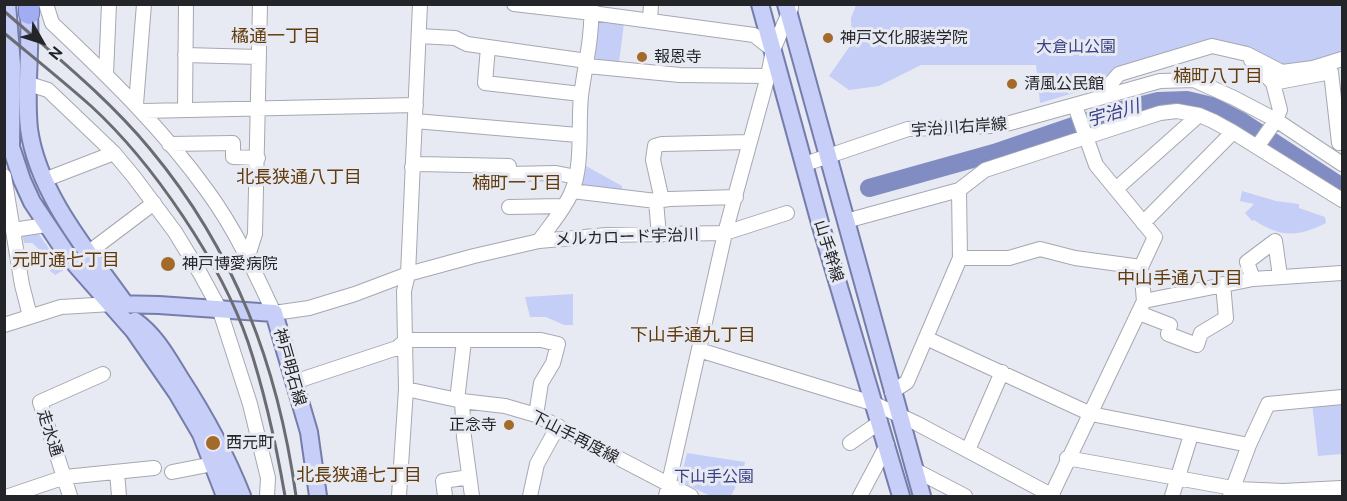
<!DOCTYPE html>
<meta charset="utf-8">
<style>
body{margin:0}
#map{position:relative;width:1347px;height:501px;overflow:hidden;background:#e8eaf3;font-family:Ubuntu,sans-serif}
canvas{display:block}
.frame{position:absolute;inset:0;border:6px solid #242528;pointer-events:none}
.north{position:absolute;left:12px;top:12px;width:60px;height:60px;-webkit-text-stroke:4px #e8eaf3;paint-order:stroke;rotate:129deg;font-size:16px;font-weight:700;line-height:24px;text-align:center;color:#242528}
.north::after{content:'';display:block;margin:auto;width:21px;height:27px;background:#242528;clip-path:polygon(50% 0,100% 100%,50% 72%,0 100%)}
</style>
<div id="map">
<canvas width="1347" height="501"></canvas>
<div class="frame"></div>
<div class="north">N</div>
</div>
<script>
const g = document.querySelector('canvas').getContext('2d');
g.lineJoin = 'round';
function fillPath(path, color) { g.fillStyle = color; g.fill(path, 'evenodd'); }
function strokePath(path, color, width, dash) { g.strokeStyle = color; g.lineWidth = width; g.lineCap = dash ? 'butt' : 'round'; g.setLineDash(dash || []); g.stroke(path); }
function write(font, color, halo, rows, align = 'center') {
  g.font = font + ' Ubuntu,"Noto Sans JP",sans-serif'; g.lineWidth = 6; g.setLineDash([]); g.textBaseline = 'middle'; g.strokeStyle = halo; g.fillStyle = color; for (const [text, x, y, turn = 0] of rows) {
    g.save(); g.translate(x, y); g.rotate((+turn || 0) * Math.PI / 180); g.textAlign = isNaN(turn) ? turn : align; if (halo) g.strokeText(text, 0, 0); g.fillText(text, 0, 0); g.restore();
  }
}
const green = new Path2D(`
 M856,5H1342V54L1302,65L1281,64L1250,48L1159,57L1127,64L1101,85L1040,103L1036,65H921L879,86L849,90L829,76L852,43L851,18Z
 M597,20L624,23L619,63L593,60Z
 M586,166L622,186V194L582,189L580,183Z
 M1242,191L1276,201L1299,204V208L1325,217L1326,223C1298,237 1281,238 1254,220L1252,221L1245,213L1254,204L1240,201Z
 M36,230L64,270L55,275L49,270C46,258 42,251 32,243H24L22,233Z
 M573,294V325H564L546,317H530L525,297Z
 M1342,400V454L1318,456L1312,403Z
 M687,453L745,462L743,472L731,496H710L680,481Z`);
const river = new Path2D(`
 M869,188L994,153L1114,112L1158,101L1187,100L1212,106L1241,121L1342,187`);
const minor = new Path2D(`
 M46,4L52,23C108,76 163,129 208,192C235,229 255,272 274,313L309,308L355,294L408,274L474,256L539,241L607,235L725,233L787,213
 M514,4L592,13L754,35L773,50
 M650,20L651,4
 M419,36L455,38L467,44L587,61
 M488,47L485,83L581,94
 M185,55L259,57
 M1251,60L1273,83L1280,110L1276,120L1257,147
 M587,66L680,75L768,76
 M106,74L109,4
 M1273,83L1331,72L1339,143
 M29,84L48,90L114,153L134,177L175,232L200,273L219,308L250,404L268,478L267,496
 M1113,94L1111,83L1119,74L1212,46L1247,54L1282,72L1313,68L1342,59
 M136,104L144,4
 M1075,106L1096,165L1155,237L1141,267L1144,301
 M185,109L186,4
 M143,111L416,105
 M415,121L578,135
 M169,144L233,143V157L258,158
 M805,164L908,129L990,126L1010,123L1160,81L1194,80L1234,98L1276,120L1342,164
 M412,167L419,164L509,166
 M509,174L556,173L576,177
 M4,176L22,285L30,316
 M44,180L114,153
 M1117,188L1199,115
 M572,191L656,201L669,199L736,197
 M662,200L653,160L655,146L662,144L750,142
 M656,201L659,236
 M509,207L563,206
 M846,221L959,190L985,170L1160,113L1177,111L1199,115L1213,121L1233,132L1342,200
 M1143,223L1233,132
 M13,230L46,225
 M539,241C550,225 565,209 572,191C583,165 578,125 581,96C585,65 593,35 591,4
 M89,252L154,203
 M248,256L255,234L260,4
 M960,258H1009L1040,249L1075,258L1141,267
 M1253,279L1247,262L1275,241L1280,276
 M1144,301L1253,279L1342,273
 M1139,313L1170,325L1168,334L1197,345L1201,333L1226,318L1223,284
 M4,325L61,307L112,304
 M926,338L1091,414L1249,445
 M699,350L875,404L916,423L1053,496
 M294,382L397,348L406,340H541L558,344L553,363L541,383L536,415
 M406,389L462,401L505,406L536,415L691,496
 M892,392L907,382L960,258L959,190
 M457,400L464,341
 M462,401L464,437L472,496
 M850,443L880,422
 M968,450L1002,372
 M1067,458L1238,489L1283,491L1341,488L1338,496
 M915,470L965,496
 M117,472L119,496
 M172,472L213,464
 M9,496L65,477L154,468
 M70,496L40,402L103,374
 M399,496L406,389L404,291L408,274L420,4
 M445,496L443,481L469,477
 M530,496L537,464L558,426
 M666,496L725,233L768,76L773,50L791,8
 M860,496L887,445
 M1051,496L1144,301
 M1172,496L1191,435
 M1230,496L1249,445L1268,404L1342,397`);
const major = new Path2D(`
 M7,4L12,65L11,147L22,180L32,202L68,256L134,331L177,393L201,434L225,496
 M760,4L820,223L901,496
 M786,4L922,496
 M29,14C31,52 25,91 29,129C38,194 89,253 126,305
 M112,304L159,305L274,313L309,432L318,496
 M135,321C155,335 167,357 180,378C204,415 226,455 242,496`);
const highway = new Path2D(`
 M29,14V4`);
const rail = new Path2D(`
 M4,11C54,55 107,97 150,149C235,251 278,366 296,496
 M4,33C33,57 63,81 91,106C153,163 221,263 248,342C265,393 276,444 285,496`);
const markers = [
 [828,38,6,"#a46a29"],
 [642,57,6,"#a46a29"],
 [1012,84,6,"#a46a29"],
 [168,264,8,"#a46a29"],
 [509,425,6,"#a46a29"],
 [213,443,8,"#a46a29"]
];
const poiNames = [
 ["神戸文化服装学院",840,38],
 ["報恩寺",654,57],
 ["清風公民館",1024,84],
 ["神戸博愛病院",182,264],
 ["正念寺",497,425,"right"],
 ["西元町",226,443]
];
const parkNames = [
 ["大倉山公園",1076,47],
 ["下山手公園",714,477]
];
const streetNames = [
 ["宇治川右岸線",959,127,-4],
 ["メルカロード宇治川",627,237,-2],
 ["山手幹線",829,251,73],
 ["神戸明石線",290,367,74],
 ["走水通",50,433,72],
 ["下山手再度線",575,437,27]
];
const neighbourhoodNames = [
 ["橘通一丁目",276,36],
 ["楠町八丁目",1218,76],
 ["北長狭通八丁目",299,177],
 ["楠町一丁目",517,183],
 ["元町通七丁目",66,260],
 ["中山手通八丁目",1180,278],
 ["下山手通九丁目",693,335],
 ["北長狭通七丁目",359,475]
];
const waterNames = [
 ["宇治川",1113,113,-16]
];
fillPath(green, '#c5cef7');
strokePath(river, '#818cc3', 18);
strokePath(minor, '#a6a8b0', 16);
strokePath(major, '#757dab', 20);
strokePath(highway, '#757dab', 22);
strokePath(minor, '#fff', 14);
strokePath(major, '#c7cef7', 16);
strokePath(highway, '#a1adf2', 20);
strokePath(rail, '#6b6c71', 3);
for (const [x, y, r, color] of markers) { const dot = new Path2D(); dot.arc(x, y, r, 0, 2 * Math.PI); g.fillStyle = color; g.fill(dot); strokePath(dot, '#e8eaf3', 2); }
write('16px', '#242528', '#e8eaf3', poiNames, 'left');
write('16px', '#383f83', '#e8eaf3', parkNames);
write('16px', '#242528', '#e8eaf3', streetNames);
write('18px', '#613b0b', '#e8eaf3', neighbourhoodNames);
write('italic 18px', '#3b4287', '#e8eaf3', waterNames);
</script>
